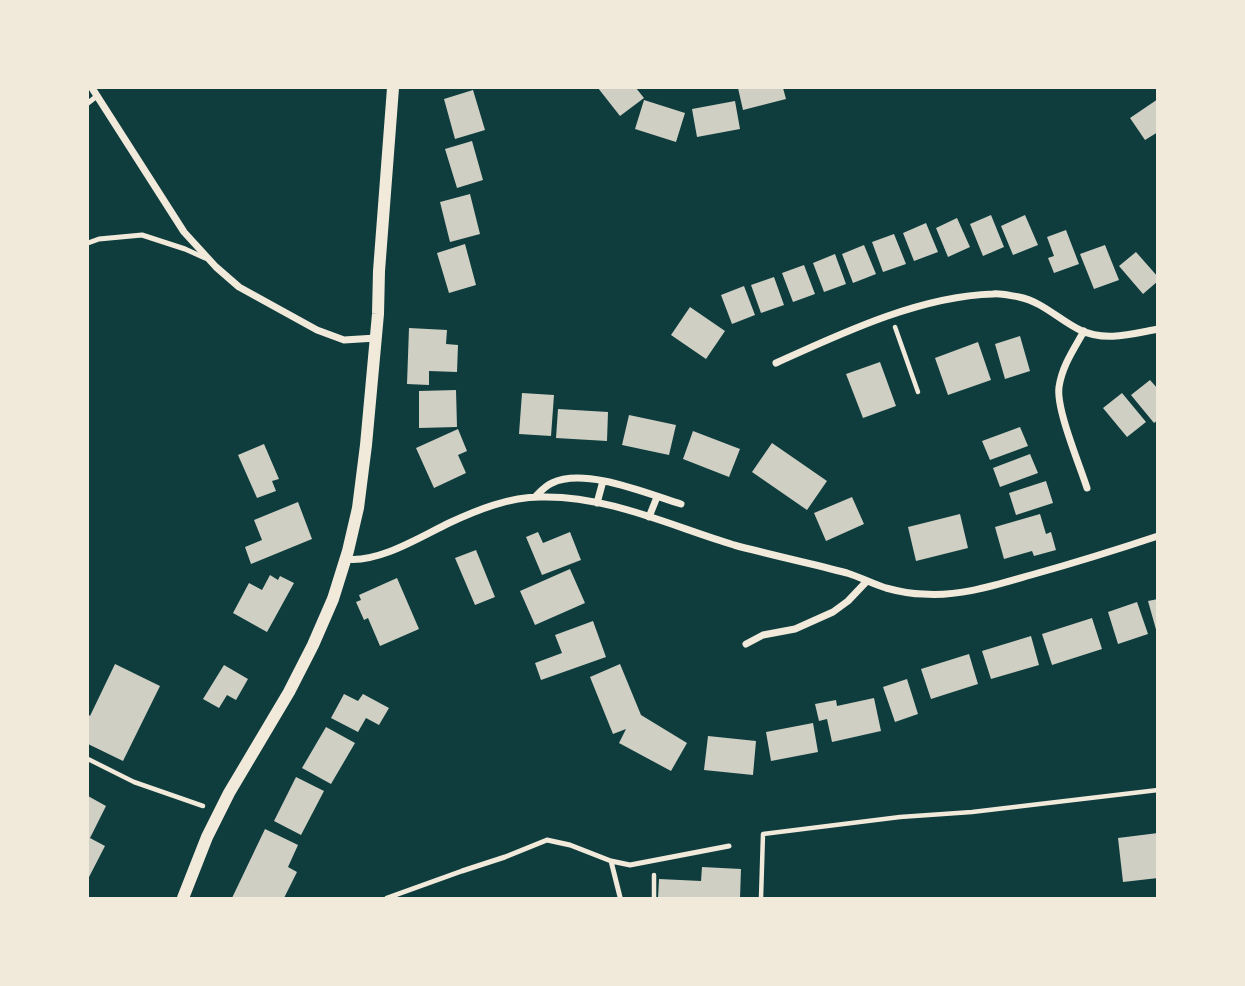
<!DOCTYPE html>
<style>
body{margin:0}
#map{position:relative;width:1245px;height:986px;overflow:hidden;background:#0f3d3e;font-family:"PT Sans",sans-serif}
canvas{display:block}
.frame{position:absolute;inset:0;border:89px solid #f1e9da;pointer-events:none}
</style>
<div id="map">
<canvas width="1245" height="986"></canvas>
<div class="frame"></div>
</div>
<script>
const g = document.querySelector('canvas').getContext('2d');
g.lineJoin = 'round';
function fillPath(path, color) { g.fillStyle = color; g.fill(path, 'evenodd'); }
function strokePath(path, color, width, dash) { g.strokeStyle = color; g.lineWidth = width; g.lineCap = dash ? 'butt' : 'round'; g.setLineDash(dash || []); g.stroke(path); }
const building = new Path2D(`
 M598,88H636L644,98L620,116Z
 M738,88H783L786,99L743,110Z
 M473,90L485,130L455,139L444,99Z
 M1158,99V132L1145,140L1130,118Z
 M644,100L685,113L676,142L635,129Z
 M735,101L740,129L697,137L692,109Z
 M472,141L483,180L457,188L445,149Z
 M470,194L480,234L450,242L440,202Z
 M991,215L1004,247L983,256L970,224Z
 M1025,215L1038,245L1013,255L1001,226Z
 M957,218L970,247L948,257L936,228Z
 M926,223L938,252L914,261L903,233Z
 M1066,230L1079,264L1054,273L1048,258L1054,256L1047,237Z
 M894,234L906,264L883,272L872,242Z
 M465,244L476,285L449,293L437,253Z
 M864,245L876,274L853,283L842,254Z
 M1105,245L1119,280L1094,289L1080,254Z
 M1136,252L1158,277V281L1143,294L1119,266Z
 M835,254L846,284L824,292L813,263Z
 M804,265L815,294L793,302L782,273Z
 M774,277L784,305L761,313L751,285Z
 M744,286L755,315L732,324L721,295Z
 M690,307L725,331L706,359L671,335Z
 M409,328L447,330L446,344L458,345L457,372L429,371V385L407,384Z
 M1020,336L1030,371L1005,379L995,344Z
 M978,342L991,380L948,395L935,358Z
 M880,362L896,406L863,418L846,374Z
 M1150,380L1158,389V420L1154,423L1131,395Z
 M456,390L457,427L419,428V391Z
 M522,393L554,395L551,436L519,434Z
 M1122,393L1146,422L1127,437L1103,408Z
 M558,409L608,412L607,441L556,438Z
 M629,415L676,425L669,455L622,445Z
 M1020,427L1028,446L990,460L982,441Z
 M458,429L467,451L458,455L466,473L434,488L416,448Z
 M693,431L740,449L729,477L683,459Z
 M772,443L827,481L807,510L752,472Z
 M264,444L279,479L272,481L276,491L257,498L238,455Z
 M1030,454L1038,473L1000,487L993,468Z
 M1046,481L1053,503L1016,515L1009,493Z
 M852,497L864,524L826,541L814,513Z
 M298,502L312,539L251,564L245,547L262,540L254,520Z
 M960,514L968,548L916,561L908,527Z
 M1040,514L1046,534L1051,532L1056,550L1034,556L1032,551L1004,559L995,527Z
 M538,532L543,543L570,532L581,560L542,575L526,537Z
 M476,550L495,597L475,605L455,558Z
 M570,569L585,603L535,625L520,591Z
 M270,575L278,580L280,576L294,583L267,632L233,613L249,583L262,590Z
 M397,578L419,629L380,646L368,618L364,620L356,602L361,600L359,595Z
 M1158,599V633H1157L1148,601Z
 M1137,602L1148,634L1118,644L1108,612Z
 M1092,618L1102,649L1052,665L1042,634Z
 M593,621L606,657L541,680L535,663L562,653L555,635Z
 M1031,636L1039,665L991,679L982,651Z
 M969,654L978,684L931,699L921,669Z
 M115,664L160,686L123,761L88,744V714L90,716Z
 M620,664L641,715L687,743L671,771L619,743L626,729L613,734L590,677Z
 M224,665L248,679L236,700L227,695L219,708L203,699Z
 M907,679L918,714L895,722L883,687Z
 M344,694L358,701L363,694L389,708L379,725L366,718L358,732L331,718Z
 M874,698L881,731L832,742L827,719L819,721L815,704L836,700L837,706Z
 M813,723L818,752L771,761L766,732Z
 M326,727L355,743L331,784L302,768Z
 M708,736L756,741L753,775L704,770Z
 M296,777L324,791L301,835L274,821Z
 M88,796L106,806L90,838L105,846L88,879Z
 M265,829L298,845L288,867L297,872L284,898H232Z
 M1158,833V878L1123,882L1118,838Z
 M702,867L741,869L740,898H658L659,879L701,881Z`);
const path = new Path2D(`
 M895,327L918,392
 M88,759L134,782L203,806
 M654,898V875
 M761,898L763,834L900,817L972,812L1158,790`);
const service = new Path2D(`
 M88,103L97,96
 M88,243L99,239L142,235L185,249L205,258
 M611,861L620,897
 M387,898L462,871L505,857L547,840L570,845L611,861L630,865L729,846`);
const minor = new Path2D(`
 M92,88L184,232L216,267L239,287L317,330L344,340L376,338
 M1084,331C1074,349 1062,366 1059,387C1056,409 1079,463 1087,488
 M776,363C842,333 920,296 993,294C1001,293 1011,296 1019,297C1043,302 1059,320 1080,330C1105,342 1131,334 1158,329
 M535,497C540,492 545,486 552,483C585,467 648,494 681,504
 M597,503L603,481
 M649,517L657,497
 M346,559C379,563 420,537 449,523C477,510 509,497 540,497C607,495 671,526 734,545C771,555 809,563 847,573C860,577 873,584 886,588C897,591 911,594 923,594C959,597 996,585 1031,575C1074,563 1116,550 1158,536
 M746,644L763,635L795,629L833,612L848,601L867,581`);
const tertiary = new Path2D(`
 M183,898L207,837L229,793L289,692L313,645L333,599L348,551L358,508L366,445L378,314L379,271L393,88`);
fillPath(building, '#cfcfc3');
strokePath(path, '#f1e9da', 4.5);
strokePath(service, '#f1e9da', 5);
strokePath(minor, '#f1e9da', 7);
strokePath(tertiary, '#f1e9da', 12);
</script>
